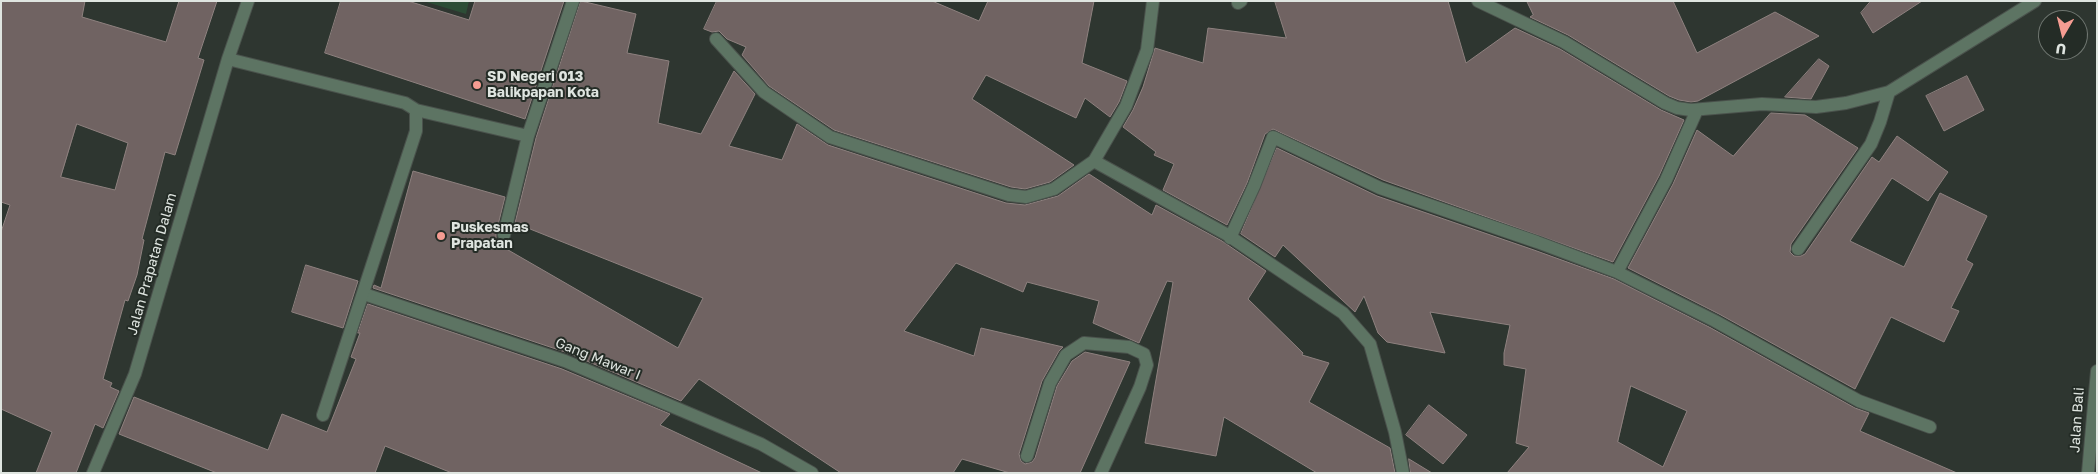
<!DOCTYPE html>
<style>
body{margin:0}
#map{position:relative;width:2098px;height:474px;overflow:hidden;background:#2e3630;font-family:"Golos Text",sans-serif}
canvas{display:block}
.frame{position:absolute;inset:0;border:2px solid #dfe5e0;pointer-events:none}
.north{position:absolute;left:2038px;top:10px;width:50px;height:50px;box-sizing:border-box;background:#242c26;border:1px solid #6f7670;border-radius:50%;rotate:188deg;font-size:14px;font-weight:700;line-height:20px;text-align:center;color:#dfe5e0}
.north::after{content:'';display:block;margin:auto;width:18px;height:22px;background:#f59c92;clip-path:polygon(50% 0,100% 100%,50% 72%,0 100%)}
</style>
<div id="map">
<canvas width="2098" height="474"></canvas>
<div class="frame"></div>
<div class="north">U</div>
</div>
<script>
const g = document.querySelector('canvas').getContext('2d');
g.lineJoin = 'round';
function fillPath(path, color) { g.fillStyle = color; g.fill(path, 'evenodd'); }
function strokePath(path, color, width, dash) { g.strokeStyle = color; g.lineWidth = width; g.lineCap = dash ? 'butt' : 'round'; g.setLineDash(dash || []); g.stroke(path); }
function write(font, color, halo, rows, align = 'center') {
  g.font = font + ' "Golos Text",sans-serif'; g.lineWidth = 4; g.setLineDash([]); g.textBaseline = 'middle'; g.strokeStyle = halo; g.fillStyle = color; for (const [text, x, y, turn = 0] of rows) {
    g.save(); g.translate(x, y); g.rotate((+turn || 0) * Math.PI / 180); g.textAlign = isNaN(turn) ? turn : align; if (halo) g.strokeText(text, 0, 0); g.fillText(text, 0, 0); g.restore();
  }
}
const green = new Path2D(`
 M423,1H469L466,14Z`);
const building = new Path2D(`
 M1,1H85L82,17L166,42L179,1H217L198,58L204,60L175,155L165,152L142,239L144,240L137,275L128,301L125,300L103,379L112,383L110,387L119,391L103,428L95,424L76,473H36L52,432L1,409V232L10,205L1,202ZM77,124L128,143L115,190L61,177Z
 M341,1H408L469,20L475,1H564L525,119L325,53Z
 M581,1L636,14L627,53L669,61L658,123L701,134L734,71L755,94L729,146L782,160L797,124L828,145L1006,203L1025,205L1058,196L1089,174L1152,215L1156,205L1222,241L1266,271L1248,299L1303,353L1302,355L1329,363L1309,402L1390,448L1395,473H1317L1224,417L1216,456L1145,443L1173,282L1167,281L1139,343L1093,323L1099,301L1027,282L1023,292L956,263L904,331L974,356L981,328L1063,347L1059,351L1042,381L1019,454L1021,461L1025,464L1032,462L1035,458L1057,386L1072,361L1085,352L1130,362L1080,473H1010L962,459L953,473H841L699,379L681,401L568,353L373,288L374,285L381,288L413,171L505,197L496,233V243L678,348L703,298L515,223L536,138Z
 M717,1H932L979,21L988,1H1094L1082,63L1127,81L1119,102L1110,117L1085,98L1076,118L986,75L972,99L1074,165L1050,182L1025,189L1011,187L834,130L769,86L742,55L746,47L727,39L719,31L712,32L704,29Z
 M1275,1H1448L1466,63L1515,28L1560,49L1661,110L1684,120L1659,176L1613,262L1383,180L1273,129L1265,134L1247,183L1227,225L1163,190L1174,164L1154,155L1156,152L1123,127L1133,110L1143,87L1155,48L1203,63L1208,28L1286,38Z
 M1527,1H1673L1697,53L1775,12L1819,36L1698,101L1691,102L1679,100L1669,96L1568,35L1530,17L1533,15Z
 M1871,1H1922L1873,33L1861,13Z
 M1819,59L1829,66L1811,99L1785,97Z
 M1967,76L1984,110L1944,131L1926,96Z
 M1771,113L1805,115L1858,148L1791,244L1790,252L1794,256H1801L1805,254L1872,157L1879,162L1897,136L1948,172L1928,201L1892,178L1850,241L1904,267L1940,193L1987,216L1966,260L1973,264L1951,308L1959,311L1944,342L1891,317L1855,389L1719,314L1628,268L1673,184L1697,130L1733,156Z
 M1277,148L1377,196L1534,250L1614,279L1711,328L1855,408L1869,413L1860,431L1957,473H1507L1529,447L1516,443L1526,369L1504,365V353L1510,325L1430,312L1445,353L1387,342L1378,333L1364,296L1355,312L1283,245L1275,257L1241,234ZM1631,386L1687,411L1663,467L1618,442Z
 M306,265L358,281L343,328L292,312Z
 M368,304L562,369L670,414L660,425L762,473H452L385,446L375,473H217L119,434L134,397L268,450L282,414L327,432L356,359L351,357L360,333H358Z
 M1429,405L1467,435L1443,464L1406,435Z
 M1409,459L1432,473H1411Z`);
const lane = new Path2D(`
 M364,294L565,361L761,444L812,473
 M1027,456L1050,383L1066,355L1084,343L1129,347L1144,354L1147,365L1140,387L1101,473`);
const street = new Path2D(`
 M1478,1L1564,42L1665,103L1677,108L1691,110L1762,104L1816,107L1846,103L1889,92L2035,1
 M1238,3L1241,1
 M716,39L764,92L830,137L1009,195L1026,197L1054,189L1094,161L1126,106L1147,50L1153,1
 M228,59L405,103L416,110V131L323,415
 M416,110L528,136
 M1697,110L1666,180L1617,272L1715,321L1859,401L1930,427
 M1094,161L1226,234L1343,313L1370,344L1395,432L1403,473
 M504,235L528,136L573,1
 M1230,238L1254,186L1273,137L1380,188L1537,242L1617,272
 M1798,249L1871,144L1880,122L1889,92
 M93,473L135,374L228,59L248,1
 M2088,473L2097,371`);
const markers = [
 [477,85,5,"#f59c92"],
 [441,236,5,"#f59c92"]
];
const poiNames = [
 ["SD Negeri 013",487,77],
 ["Balikpapan Kota",487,93],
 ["Puskesmas",451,228],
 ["Prapatan",451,244]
];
const streetNames = [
 ["Jalan Prapatan Dalam",152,264,-74],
 ["Gang Mawar I",598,359,22],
 ["Jalan Bali",2077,420,-86]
];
fillPath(green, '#2c4d36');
fillPath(building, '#706362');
strokePath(building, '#8e817f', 1);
strokePath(lane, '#4a524c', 14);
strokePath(street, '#4a524c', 14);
strokePath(lane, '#5d7463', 12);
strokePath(street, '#5d7463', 12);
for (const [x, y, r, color] of markers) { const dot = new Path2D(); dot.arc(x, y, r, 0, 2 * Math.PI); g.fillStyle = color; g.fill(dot); strokePath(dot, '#242c26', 2); }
write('bold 14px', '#dfe5e0', '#242c26', poiNames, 'left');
write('14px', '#dfe5e0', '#242c26', streetNames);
</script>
